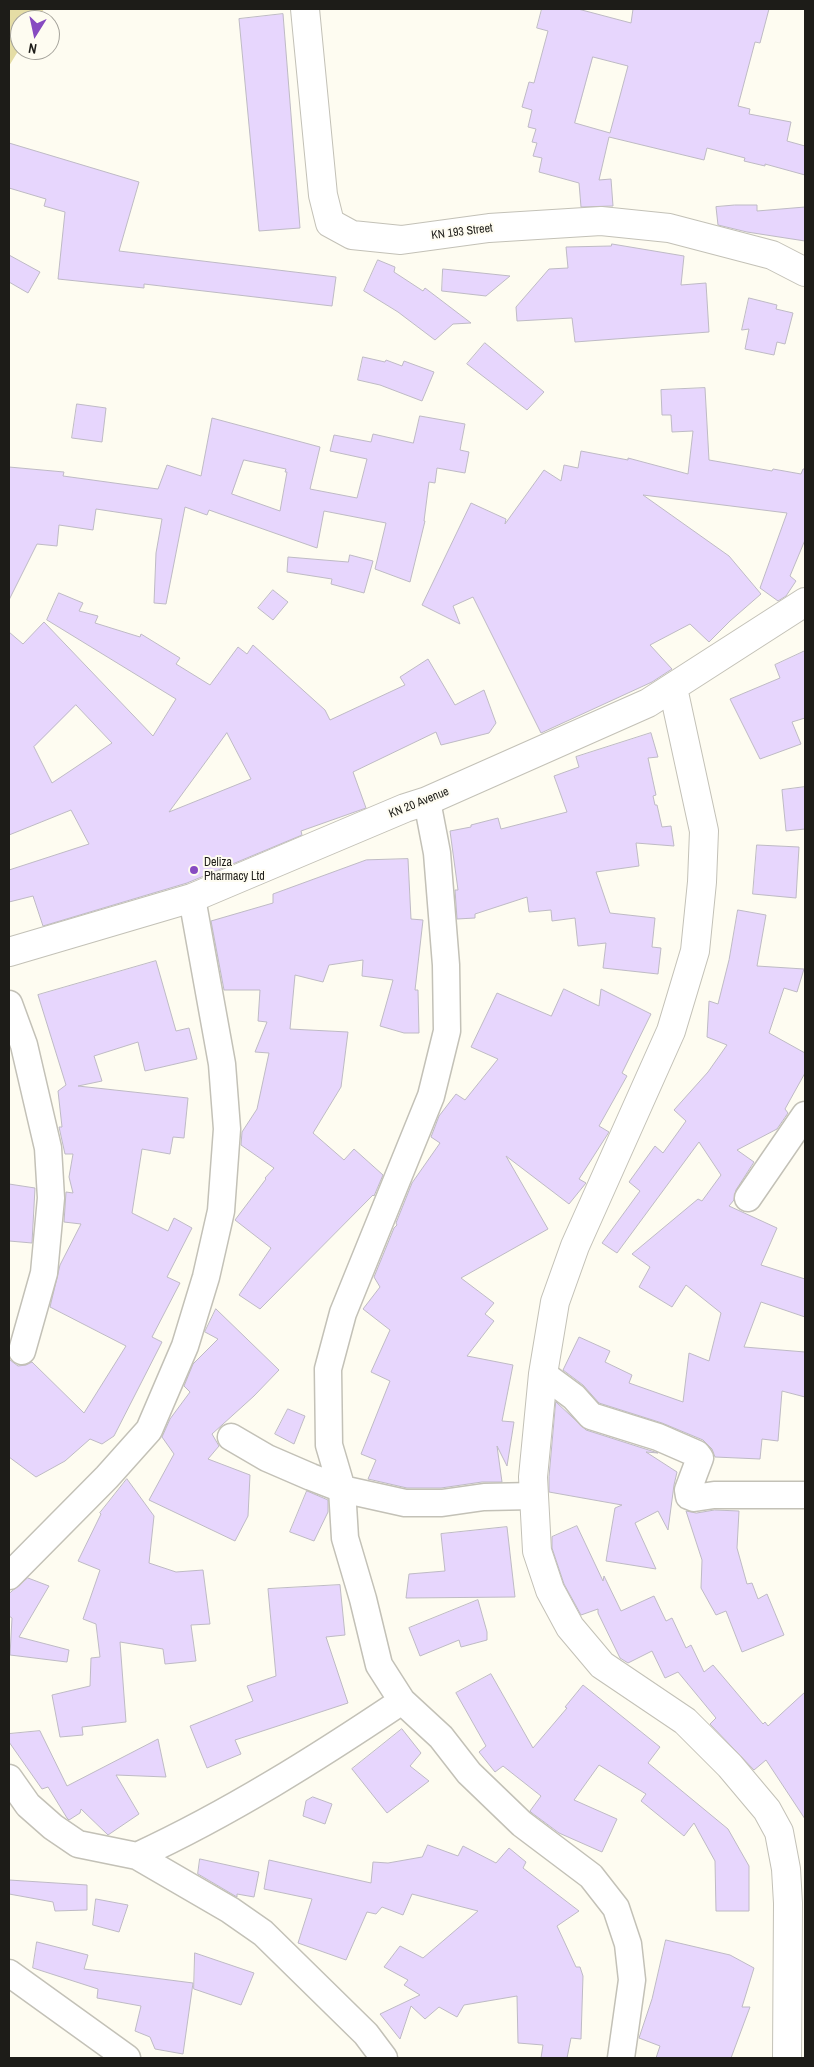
<!DOCTYPE html>
<style>
body{margin:0}
#map{position:relative;width:814px;height:2067px;overflow:hidden;background:#fefcf1;font-family:"Archivo Narrow",sans-serif}
canvas{display:block}
.frame{position:absolute;inset:0;border:10px solid #1d1c18;pointer-events:none}
.north{position:absolute;left:10px;top:10px;width:50px;height:50px;box-sizing:border-box;background:#fefcf1;border:1px solid #a4a29a;border-radius:50%;rotate:190deg;font-size:14px;font-weight:700;line-height:20px;text-align:center;color:#1d1c18}
.north::after{content:'';display:block;margin:auto;width:18px;height:22px;background:#874bc1;clip-path:polygon(50% 0,100% 100%,50% 72%,0 100%)}
</style>
<div id="map">
<canvas width="814" height="2067"></canvas>
<div class="frame"></div>
<div class="north">N</div>
</div>
<script>
const g = document.querySelector('canvas').getContext('2d');
g.lineJoin = 'round';
function fillPath(path, color) { g.fillStyle = color; g.fill(path, 'evenodd'); }
function strokePath(path, color, width, dash) { g.strokeStyle = color; g.lineWidth = width; g.lineCap = dash ? 'butt' : 'round'; g.setLineDash(dash || []); g.stroke(path); }
function write(font, color, halo, rows, align = 'center') {
  g.font = font + ' "Archivo Narrow",sans-serif'; g.lineWidth = 4; g.setLineDash([]); g.textBaseline = 'middle'; g.strokeStyle = halo; g.fillStyle = color; for (const [text, x, y, turn = 0] of rows) {
    g.save(); g.translate(x, y); g.rotate((+turn || 0) * Math.PI / 180); g.textAlign = isNaN(turn) ? turn : align; if (halo) g.strokeText(text, 0, 0); g.fillText(text, 0, 0); g.restore();
  }
}
const green = new Path2D(`
 M9,9H44L37,20H20V48L9,66Z`);
const building = new Path2D(`
 M542,9H578L631,23L633,9H769L760,43L755,42L738,106L750,109L749,114L791,122L787,141L805,146V175L765,164V166L744,161L745,158L707,148L704,160L609,137L599,180L611,179L613,206L581,207L579,183L539,172L542,158L533,156L537,143L532,142L536,129L528,127L532,110L522,107L529,82L534,83L548,31L537,28ZM593,57L628,66L610,133L575,123Z
 M283,14L300,228L259,231L239,19Z
 M9,143L139,182L119,251L336,277L332,306L144,284V288L58,279L65,212L44,206L46,199L9,188Z
 M735,205H757V211L805,207V241L747,232L718,225L716,207Z
 M612,244L684,256L681,285L706,283L709,332L575,342L572,318L517,321L516,307L549,269L568,268L566,247L611,246Z
 M9,255L40,272L28,293L9,282Z
 M378,260L395,267L394,272L423,291L425,288L471,323L453,324L435,340L398,312L364,291Z
 M443,269L510,276L486,296L442,291Z
 M749,298L777,305L776,309L793,313L785,344L777,342L774,355L745,349L749,329L742,330Z
 M485,343L544,392L527,410L467,364Z
 M363,357L385,362L386,360L402,366L404,361L434,372L422,401L380,385L358,380Z
 M705,388L709,460L772,471L773,469L801,474L803,469H805V540L790,576L796,581L786,596L778,601L760,588L787,513L643,495L729,556L761,594L730,621L709,642L690,624L650,645L672,669L652,682L541,733L473,597L453,606L460,624L422,605L471,503L506,519L505,524L544,470L561,481L564,465L578,468L581,451L628,460V458L688,474L693,431L672,432L671,415H662L661,390Z
 M77,404L106,408L102,442L72,438Z
 M420,416L465,424L460,450L469,452L465,473L437,468L435,483L429,482L424,521H425L410,582L375,569L386,523L324,511L317,548L209,510L207,515L185,507L166,604L154,603L156,553L162,519L96,509L93,530L59,525L57,546L37,544L9,600V467L64,472L63,476L158,489L167,465L201,476L212,418L320,447L310,489L357,498L367,459L330,451L334,435L371,442L373,434L413,443ZM244,460L286,469L285,472H287L280,511L232,494Z
 M350,555L373,561L364,593L331,584L332,579L287,572L288,557L348,562Z
 M273,590L288,602L273,620L258,608Z
 M59,593L83,603L79,611L98,616L95,623L140,637L141,634L180,658L176,664L210,685L238,647L247,654L253,645L325,710L330,720L405,685L400,677L428,659L455,705L484,690L496,723L489,733L441,745L436,732L353,772L366,808L301,831L302,835L187,883L43,926L33,896L9,902V870L89,844L71,810L9,835V632L23,644L44,622L153,736L176,699L47,620ZM76,705L112,743L52,783L34,747ZM227,733L251,779L169,812L210,756Z
 M805,651V718L792,722L801,744L760,759L730,699L780,678L775,665Z
 M651,733L658,757L648,758L656,795L653,796L655,805H657L662,827L671,826L674,846L636,843L639,866L596,872L610,913L655,918L652,947L661,948L658,974L603,968L606,943L578,946L575,918L552,921L551,910L529,912L527,897L475,914V918L457,919L455,890H458L450,831L471,827V825L498,818L501,829L567,812L554,776L579,767L576,757Z
 M805,787V829L786,831L782,790Z
 M757,845L799,847L796,898L753,894Z
 M408,859L411,919L423,920L415,990H418L419,1033H404L380,1026L393,980L362,976L363,960L329,965L323,982L295,975L290,1029L348,1032L341,1087L313,1133L344,1160L354,1149L383,1175L374,1196L373,1195L260,1309L239,1295L271,1248L235,1220L266,1179L265,1178L274,1168L241,1145L242,1132L257,1109L269,1053L255,1052L267,1022L258,1021L260,990H224L211,921L273,903V894L366,860Z
 M738,910L766,915L757,966L804,969L797,992L784,988L769,1033L805,1053V1073L785,1109L788,1113L777,1129L737,1150L754,1162L736,1190L734,1200L729,1206L777,1228L761,1265L805,1279V1317L761,1302L744,1347L805,1352V1397L782,1391L778,1441L762,1439L760,1459L715,1457L712,1449L703,1440L662,1423L599,1403L583,1385L563,1370L579,1337L610,1351L605,1362L632,1375L629,1383L683,1402L689,1353L709,1361L721,1313L686,1285L672,1307L639,1287L650,1267L632,1254L698,1199L702,1201L721,1175L699,1142L617,1253L602,1243L640,1191L629,1182L655,1146L663,1153L686,1121L674,1110L708,1072L727,1045L707,1037L709,1001L718,1004L729,960Z
 M156,961L176,1031L189,1028L197,1059L145,1071L138,1042L94,1056L102,1081L78,1086L188,1098L184,1138L173,1137L170,1154L142,1149L132,1213L168,1231L174,1218L192,1228L167,1277L180,1283L152,1337L162,1342L114,1436L102,1444L90,1439L65,1461L36,1477L9,1457V1363L10,1360L18,1366L26,1365L32,1362L84,1413L126,1346L50,1307L60,1265L81,1224L64,1222L66,1192L73,1193L69,1177L73,1154H65L59,1127H62L58,1091L66,1085L38,995Z
 M564,989L599,1006L601,989L651,1014L622,1073L627,1076L599,1126L609,1132L579,1179L586,1183L569,1204L506,1156L548,1229L461,1278L494,1303L485,1314L494,1321L467,1356L513,1365L502,1421L514,1422L507,1466L497,1446L502,1482H482L441,1488H407L368,1479L376,1460L361,1454L390,1381L371,1372L390,1330L363,1309L380,1287L374,1277L394,1228L397,1225L396,1223L412,1183L440,1143L431,1137L439,1116L456,1094L465,1100L498,1059L471,1047L497,993L551,1016Z
 M9,1184L35,1188L32,1243L9,1241Z
 M216,1309L279,1370L254,1396L212,1434L219,1446L208,1459L250,1475L248,1516L235,1541L149,1500L174,1454L162,1437L170,1419L190,1392L184,1386L193,1364L218,1339L205,1332Z
 M556,1402L586,1430L658,1453L646,1452L677,1472L674,1485L668,1530L658,1511L635,1523L656,1569L606,1561L615,1508L622,1505L549,1492V1477Z
 M288,1409L305,1416L294,1444L275,1434Z
 M127,1479L154,1516L149,1563L176,1572L203,1570L210,1624L191,1625L196,1661L165,1664L163,1649L120,1642L126,1722L82,1727L83,1735L60,1737L52,1695L90,1686L91,1658L100,1657L96,1624L83,1619L100,1570L78,1561L101,1514L100,1513Z
 M307,1491L328,1500V1512L314,1541L290,1532Z
 M715,1510L739,1511L737,1548L747,1584L752,1583L758,1599L767,1594L784,1635L742,1652L726,1611L716,1615L701,1588L702,1560L686,1511L696,1513Z
 M577,1526L603,1581L604,1576L621,1611L654,1596L666,1621L672,1618L686,1648L691,1645L704,1672L713,1665L763,1724L765,1722L768,1726L805,1692V1819L766,1760L754,1770L710,1724L716,1718L678,1672L665,1678L652,1651L628,1663L620,1658L598,1613V1609L581,1615L564,1584L552,1548V1537Z
 M507,1527L515,1597L406,1598L409,1574L445,1571L441,1534Z
 M28,1578L49,1586L19,1637L69,1650L67,1662L10,1655L12,1618L9,1616V1594Z
 M340,1585L345,1635L326,1637L348,1703L235,1740L241,1754L207,1768L190,1726L253,1701L247,1686L276,1676L268,1589Z
 M478,1600L487,1632V1640L461,1647L459,1640L420,1656L409,1628Z
 M491,1674L533,1748L567,1708L565,1707L583,1685L660,1747L648,1763L728,1829L749,1866V1911H716L715,1861L694,1823L684,1836L641,1801L646,1794L599,1765L574,1800L617,1819L602,1852L559,1833L532,1813L530,1811L541,1796L503,1766L495,1772L479,1752L486,1746L456,1693Z
 M402,1729L421,1753L410,1766L429,1781L387,1813L352,1769Z
 M40,1731L67,1786L158,1739L166,1777L116,1775L139,1814L108,1835L81,1809L80,1813L69,1820L67,1818L48,1787L42,1789L9,1742V1734Z
 M313,1797L332,1804L325,1824L303,1816L306,1801Z
 M428,1845L458,1856L463,1846L496,1863L509,1848L526,1862L523,1868L579,1911L557,1926L576,1967H580L583,1976L581,2039L571,2038L567,2058H541L543,2045L518,2043L517,1996L464,2005L457,2017L439,2007L425,2019L411,2006L400,2039L380,2014L420,1995L404,1985L408,1980L384,1967L400,1946L423,1958L478,1911L412,1894L403,1915L382,1907L376,1914L367,1912L346,1960L298,1943L312,1899L264,1889L269,1860L371,1883L373,1862L388,1863L422,1857Z
 M200,1859L259,1872L254,1897L237,1894V1897L198,1874Z
 M9,1880L87,1885V1910L55,1911L53,1902L9,1894Z
 M96,1899L128,1905L119,1932L93,1925Z
 M666,1940L730,1955L754,1968L742,2007H750L731,2058H656L660,2046L639,2038L652,1999Z
 M37,1942L88,1955L84,1969L193,1983L183,2054L155,2049L150,2037L135,2031L141,2006L97,1998L98,1989L33,1968Z
 M195,1953L254,1973L241,2005L194,1989Z`);
const minor = new Path2D(`
 M427,801L437,853L446,965L447,1031L431,1096L343,1313L328,1369L329,1445L342,1489L345,1538L363,1599L379,1665L402,1701L441,1737L469,1773L522,1824L591,1876L616,1908L628,1944L632,1980L621,2058
 M9,1004L24,1045L48,1148L51,1198L44,1273L22,1351
 M748,1198L805,1115
 M543,1374L574,1397L591,1416L658,1437L697,1454L700,1458L688,1490L689,1496L694,1498L714,1495H805
 M231,1437L267,1458L311,1477L342,1489L405,1503H442L484,1497L534,1496
 M9,1576L107,1477L149,1430L185,1346L206,1277L221,1211L227,1129L222,1064L192,898
 M9,1778L28,1805L53,1827L78,1844L137,1856L230,1910L263,1933L366,2034L384,2058
 M137,1856C230,1813 317,1758 402,1701
 M9,1973L127,2058`);
const tertiary = new Path2D(`
 M305,9L323,195L330,223L352,235L401,240L489,228L601,221L669,228L772,255L805,272
 M673,688L704,831L702,882L695,951L671,1031L575,1246L555,1302L543,1374L533,1477L537,1551L550,1590L570,1627L602,1665L685,1721L730,1766L767,1810L779,1832L786,1869L788,1903L787,2058
 M9,952L192,898L405,808L427,801L648,703L805,602`);
const markers = [
 [194,870,5,"#874bc1"]
];
const streetNames = [
 ["KN 193 Street",462,232,-7],
 ["KN 20 Avenue",419,803,-22]
];
const poiNames = [
 ["Deliza",204,863],
 ["Pharmacy Ltd",204,877]
];
fillPath(green, '#e5dda5');
fillPath(building, '#e7d6fd');
strokePath(building, '#bebac4', 1);
strokePath(minor, '#c3c1b7', 29);
strokePath(tertiary, '#c3c1b7', 30);
strokePath(minor, '#fff', 26);
strokePath(tertiary, '#fff', 28);
for (const [x, y, r, color] of markers) { const dot = new Path2D(); dot.arc(x, y, r, 0, 2 * Math.PI); g.fillStyle = color; g.fill(dot); strokePath(dot, '#fefcf1', 2); }
write('12px', '#1d1c18', '#fefcf1', streetNames);
write('12px', '#1d1c18', '#fefcf1', poiNames, 'left');
</script>
